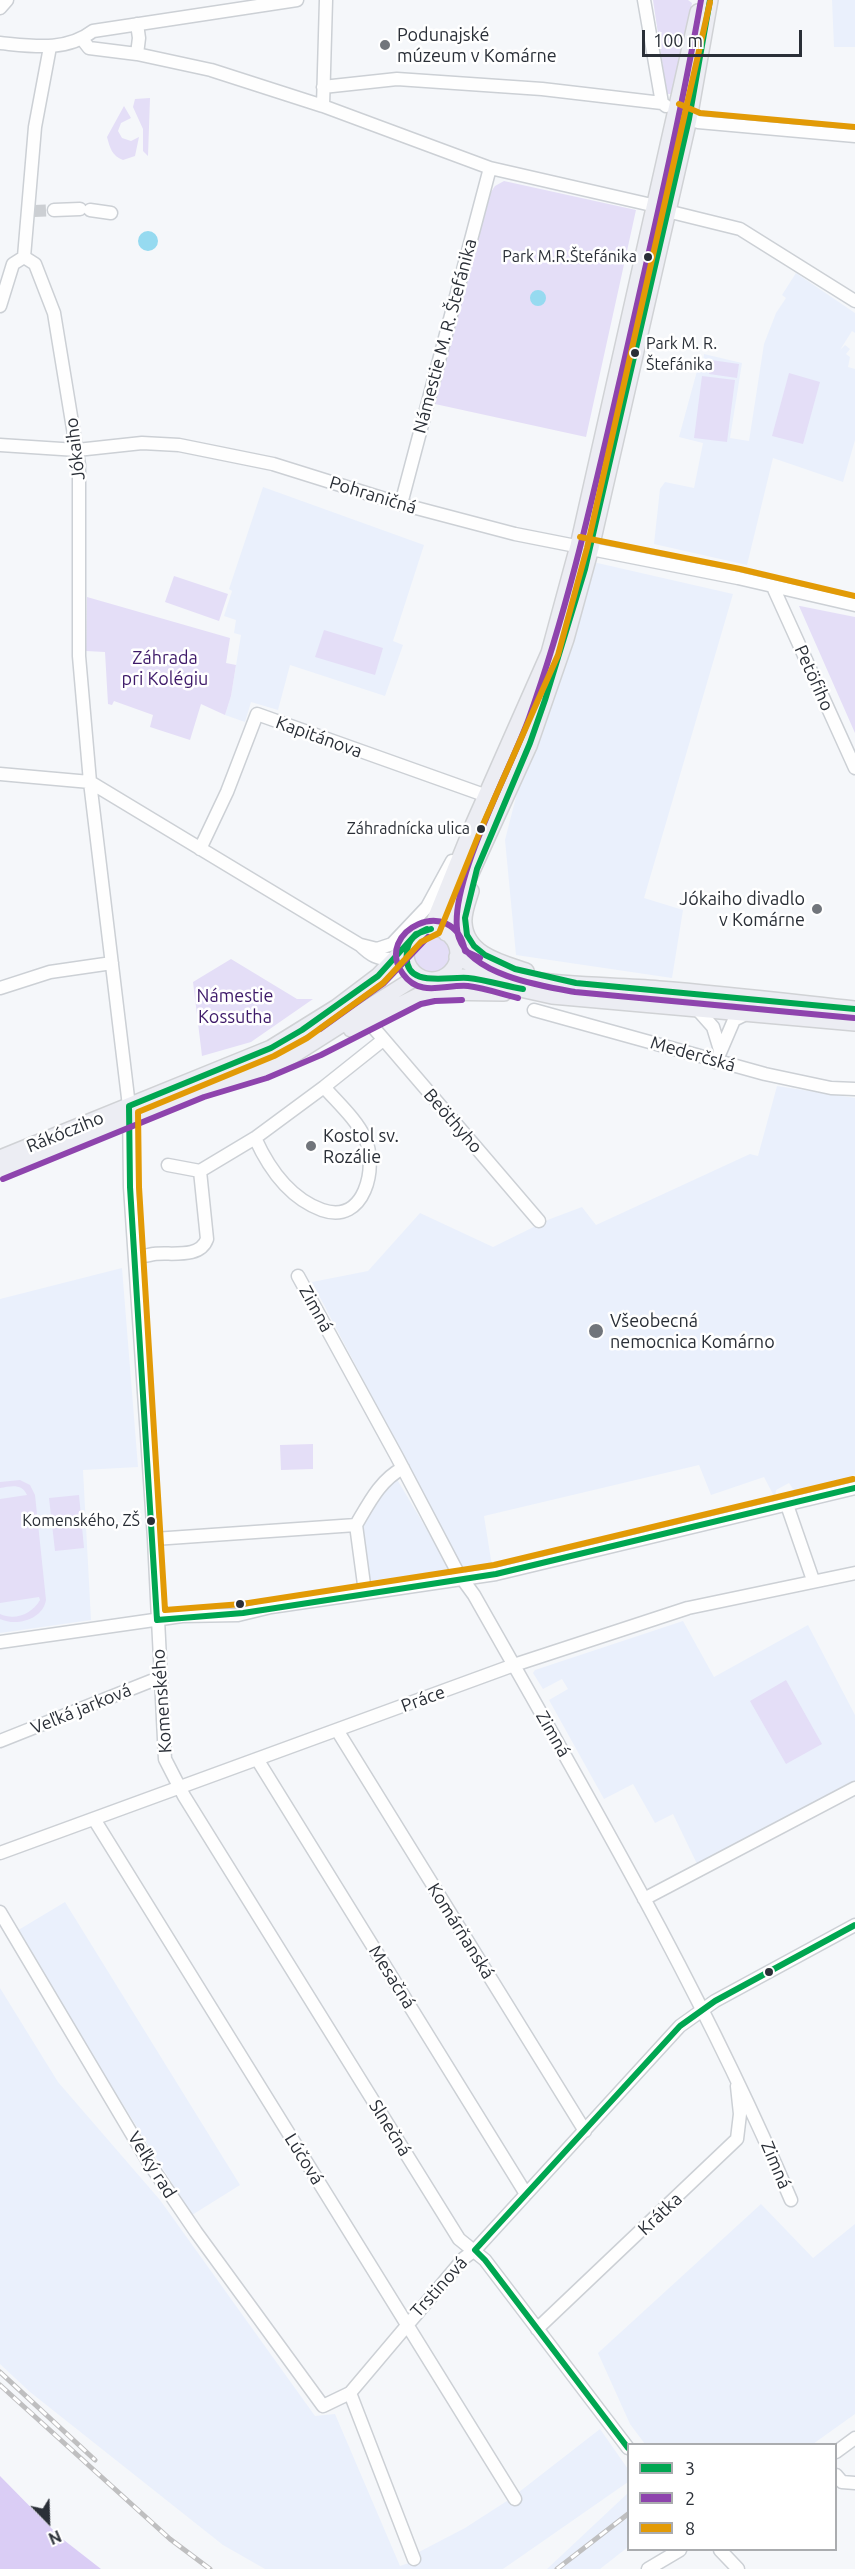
<!DOCTYPE html>
<meta charset="utf-8">
<style>
body{margin:0}
#map{position:relative;width:855px;height:2569px;overflow:hidden;background:#f5f7fa;font-family:Ubuntu,sans-serif}
canvas{display:block}
.legend{position:absolute;left:627px;top:2443px;width:210px;height:108px;box-sizing:border-box;background:#fff;border:2px solid #aaacaf;margin:0;padding:8px 10px;list-style:none;font-size:18px;color:#2a2f37}
.legend li{display:flex;align-items:center;gap:12px;height:30px}
.legend b{width:30px;border:2px solid #aaacaf}
.north{position:absolute;left:18px;top:2491px;width:60px;height:60px;-webkit-text-stroke:4px #fff;paint-order:stroke;rotate:157deg;font-size:16px;font-weight:700;line-height:24px;text-align:center;color:#2a2f37}
.north::after{content:'';display:block;margin:auto;width:21px;height:27px;background:#2a2f37;clip-path:polygon(50% 0,100% 100%,50% 72%,0 100%)}
.scale{position:absolute;left:642px;top:30px;width:160px;height:27px;box-sizing:border-box;border:3px solid #2a2f37;border-top:0;padding-left:8px;font-size:18px;line-height:21px;white-space:nowrap;color:#2a2f37;-webkit-text-stroke:4px #fff;paint-order:stroke}
</style>
<div id="map">
<canvas width="855" height="2569"></canvas>
<ul class="legend">
<li><b style="height:8px;background:#00a651"></b>3</li>
<li><b style="height:8px;background:#8e44ad"></b>2</li>
<li><b style="height:8px;background:#e29a06"></b>8</li>
</ul>
<div class="north">N</div>
<div class="scale">100 m</div>
</div>
<script>
const g = document.querySelector('canvas').getContext('2d');
g.lineJoin = 'round';
function fillPath(path, color) { g.fillStyle = color; g.fill(path, 'evenodd'); }
function strokePath(path, color, width, dash) { g.strokeStyle = color; g.lineWidth = width; g.lineCap = dash ? 'butt' : 'round'; g.setLineDash(dash || []); g.stroke(path); }
function write(font, color, halo, rows, align = 'center') {
  g.font = font + ' Ubuntu,sans-serif'; g.lineWidth = 5; g.setLineDash([]); g.textBaseline = 'middle'; g.strokeStyle = halo; g.fillStyle = color; for (const [text, x, y, turn = 0] of rows) {
    g.save(); g.translate(x, y); g.rotate((+turn || 0) * Math.PI / 180); g.textAlign = isNaN(turn) ? turn : align; if (halo) g.strokeText(text, 0, 0); g.fillText(text, 0, 0); g.restore();
  }
}
const built = new Path2D(`
 M832,0H855V47H834Z
 M796,273L855,313V333L852,331L840,350L845,345L850,349L846,354L850,357L848,367L855,369V440L843,482L773,458L747,565L654,544L660,489L665,482L694,488L703,443L679,437L697,371H702L704,354L742,363L730,438L749,441L764,344L776,313L786,298L782,295Z
 M263,487L424,545L393,641L403,645L385,696L290,665L278,710L251,702L245,722L225,715L231,696L241,635L234,633L236,620L224,616L232,591L229,589Z
 M593,562L733,594L644,898L683,910L672,978L516,955L505,840L529,746Z
 M777,1086L855,1098V1475L795,1492L789,1483L776,1490L775,1498L764,1477L711,1495L699,1465L484,1516L492,1566L474,1569L461,1567L312,1282L368,1271L420,1213L493,1247L550,1219L582,1207L596,1225L750,1154L758,1156Z
 M122,1268L138,1467L83,1470L91,1620L0,1633V1299Z
 M395,1476L451,1570L367,1581L359,1524Z
 M683,1621L714,1677L808,1625L855,1715V1782L698,1866L673,1814L655,1823L633,1784L604,1799L549,1700L568,1689L562,1679L543,1689L533,1673L535,1670Z
 M65,1902L240,2185L192,2215L15,1932Z
 M0,1988L58,2082L160,2200L315,2416L335,2414L400,2566L409,2563L417,2553L465,2528L510,2499L600,2429L628,2469V2482L503,2569H265L223,2545L30,2392L0,2364Z
 M761,2204L813,2258L855,2224V2414L813,2444H645L630,2424L598,2353Z
 M628,2493V2547L600,2569H547Z`);
const green = new Path2D(`
 M653,0H688L692,3L674,94H667Z
 M150,98L148,156L143,151V129L133,107L135,99Z
 M124,106L131,118L121,123L118,131L122,138L131,141L139,137L135,156L123,160C112,156 110,148 107,137Z
 M504,181L636,210L586,437L435,404L489,195L495,186Z
 M711,360L739,364L737,378L709,374Z
 M789,373L820,382L803,444L772,436Z
 M702,376L735,380L727,442L694,438Z
 M174,576L228,594L219,621L165,602Z
 M87,597L230,638L226,663L236,665L231,696L225,715L201,704L190,740L150,727L153,715L114,701L112,705L108,704L105,652L86,651Z
 M800,606L855,617V733L799,606Z
 M324,630L383,648L375,675L315,657Z
 M411 954a21 21 0 1 1 42 0a21 21 0 1 1-42 0Z
 M231,959L297,999H313L251,1042L202,1056L193,982Z
 M313,1444V1469L281,1470L280,1445Z
 M20,1480L30,1485L35,1495L46,1600C43,1619 17,1627 0,1619V1614C15,1621 32,1614 40,1600L39,1597L0,1603V1499L27,1495C22,1483 11,1486 0,1488V1482Z
 M79,1495L84,1548L55,1551L49,1498Z
 M786,1680L822,1744L786,1764L750,1701Z`);
const forest = new Path2D(`
 M0,2476L60,2537L101,2569H0Z`);
const water = new Path2D(`
 M138 241a10 10 0 1 1 20 0a10 10 0 1 1-20 0Z
 M530 298a8 8 0 1 1 16 0a8 8 0 1 1-16 0Z`);
const minorTunnel = new Path2D(`
 M34,211L54,210`);
const minor = new Path2D(`
 M644,0L662,103L666,106
 M0,8L7,0
 M137,24L139,38L137,54
 M82,39L89,48L137,54L211,70L323,106L490,168L656,206
 M0,43C32,46 66,52 93,31L297,0
 M323,87L397,79L542,89L662,103
 M323,106L326,0
 M681,115L698,122L855,136
 M54,210L80,209
 M90,210L111,213
 M667,211L740,229L855,301
 M24,257L35,264L54,313L79,465V656L90,782L129,1106L130,1187L154,1539L165,1759L184,1796L459,2239L485,2260L628,2448
 M24,257L35,127L50,47
 M0,306L13,264L24,257
 M0,445L77,450L142,443L179,445L273,464L401,504L515,534L738,578L855,605
 M401,504L490,168
 M773,587L855,768
 M0,774L90,782L360,945C370,955 378,960 393,959
 M200,849L227,792L257,714L487,796
 M361,945L377,949L392,944L427,907L452,861
 M0,988L50,972L112,963
 M697,1009L713,1027L720,1050
 M534,1010L765,1074L831,1088L855,1089
 M367,1020L539,1221
 M716,1062L734,1020L746,1014
 M255,1138C269,1169 289,1198 322,1210C365,1225 378,1167 365,1138C356,1119 338,1103 324,1087
 M168,1165L200,1171
 M200,1171L255,1138L324,1087L383,1040
 M135,1258C141,1257 148,1255 154,1254C171,1252 200,1259 207,1239L200,1171
 M298,1276L397,1457L458,1573L474,1595C586,1793 702,1990 791,2200
 M787,1505L813,1580
 M356,1525L365,1592
 M154,1539L356,1525C369,1503 380,1480 403,1468
 M0,1642L182,1616L238,1615L271,1607L496,1574L855,1488
 M337,1730L585,2131
 M0,1741L161,1677
 M257,1759L526,2194
 M94,1819L515,2499
 M0,1853L514,1665L688,1608L855,1573
 M644,1899L855,1788
 M0,1912L149,2163L196,2232L323,2406L350,2393L464,2258L475,2250L680,2026L715,2001L855,1925
 M537,2329L737,2139L740,2114L737,2086
 M350,2393L414,2559
 M836,2452L855,2438
 M836,2475L842,2482L855,2483
 M720,2550L738,2569
 M648,2569L680,2550`);
const major = new Path2D(`
 M471,891C468,901 463,913 464,923C466,955 502,963 526,971
 M406 954a26 26 0 1 1 52 0a26 26 0 1 1-52 0Z
 M431,929L473,825L549,653L578,546L698,12
 M446,933L451,917L529,746L566,639L591,548L689,119L710,0
 M457,957C519,989 592,983 659,989C724,994 790,1002 855,1009
 M444,977H466L552,996L855,1023
 M351,1029L418,996L434,992L504,993
 M0,1158L271,1048L337,1007L378,976L408,945
 M0,1171L201,1089L264,1069L292,1056L418,976`);
const rail = new Path2D(`
 M0,2372L95,2460
 M0,2385L170,2539L210,2569
 M557,2569L628,2514`);
const bus1 = new Path2D(`
 M710,0L689,119L585,569L545,700L530,743L477,869L465,918L467,935L474,946L485,955L515,969L576,983L855,1009
 M427,929C416,934 408,939 407,952C402,990 448,976 468,978C487,980 505,986 523,989
 M157,1620L130,1187L129,1106L271,1048L302,1030L378,976L416,934L431,929
 M157,1620L243,1613L496,1574L855,1488
 M475,2250L680,2026L715,2001L855,1925
 M475,2250L485,2260L628,2448`);
const bus2 = new Path2D(`
 M701,0C679,126 649,250 621,375C594,491 569,606 529,718C512,767 443,892 459,938C472,975 541,986 575,992L854,1018
 M480,958L465,951C454,892 372,931 403,974C420,998 445,984 468,986C485,988 501,994 518,998
 M320,1029L384,983L428,937
 M3,1179L204,1097L267,1078L321,1055L421,1004L435,1001L462,1000`);
const bus3 = new Path2D(`
 M710,2L587,548L558,655L481,829L439,933L421,942L383,983L307,1038L274,1056L138,1112L139,1187L165,1610L242,1604L494,1565L853,1479
 M679,104L700,113L855,127
 M580,537L740,569L855,596`);
const markers = [
 [385,45,6,"#71757b"],
 [648,257,5,"#2a2f37"],
 [635,353,5,"#2a2f37"],
 [481,829,5,"#2a2f37"],
 [817,909,6,"#71757b"],
 [311,1146,6,"#71757b"],
 [596,1331,8,"#71757b"],
 [151,1521,5,"#2a2f37"],
 [240,1604,5,"#2a2f37"],
 [769,1972,5,"#2a2f37"]
];
const busNames = [
 ["Park M.R.Štefánika",637,257],
 ["Park M. R.",646,344,"left"],
 ["Štefánika",646,365,"left"],
 ["Záhradnícka ulica",470,829],
 ["Komenského, ZŠ",140,1521]
];
const poiNames = [
 ["Podunajské",397,35],
 ["múzeum v Komárne",397,56],
 ["Jókaiho divadlo",805,899,"right"],
 ["v Komárne",805,920,"right"],
 ["Kostol sv.",323,1136],
 ["Rozálie",323,1157],
 ["Všeobecná",610,1321],
 ["nemocnica Komárno",610,1342]
];
const streetNames = [
 ["Námestie M. R. Štefánika",445,336,-75],
 ["Jókaiho",75,449,-97],
 ["Pohraničná",373,495,17],
 ["Petöfiho",814,678,66],
 ["Kapitánova",319,737,20],
 ["Mederčská",693,1054,16],
 ["Beöthyho",453,1121,49],
 ["Rákócziho",65,1132,-22],
 ["Zimná",316,1309,61],
 ["Práce",423,1699,-20],
 ["Komenského",162,1701,-94],
 ["Veľká jarková",81,1709,-22],
 ["Zimná",553,1734,60],
 ["Komárňanská",461,1931,58],
 ["Mesačná",392,1977,58],
 ["Slnečná",390,2128,58],
 ["Lúčová",304,2159,58],
 ["Veľký rad",152,2165,58],
 ["Zimná",776,2165,67],
 ["Krátka",660,2214,-43],
 ["Trstinová",439,2287,-48]
];
const parkNames = [
 ["Záhrada",165,658],
 ["pri Kolégiu",165,679],
 ["Námestie",235,996],
 ["Kossutha",235,1017]
];
fillPath(built, '#eaf0fc');
fillPath(green, '#e4def7');
fillPath(forest, '#dacdf5');
fillPath(water, '#96daf0');
strokePath(minorTunnel, '#cccfd3', 12, [12, 6]);
strokePath(minor, '#ccd0d5', 15);
strokePath(major, '#d0d2d5', 18);
strokePath(minor, '#fefefe', 12);
strokePath(major, '#ecedf3', 15);
strokePath(rail, '#bfbfc0', 5);
strokePath(rail, '#fff', 3, [9]);
strokePath(bus1, '#00a651', 6);
strokePath(bus2, '#8e44ad', 6);
strokePath(bus3, '#e29a06', 6);
for (const [x, y, r, color] of markers) { const dot = new Path2D(); dot.arc(x, y, r, 0, 2 * Math.PI); g.fillStyle = color; g.fill(dot); strokePath(dot, '#fff', 2); }
write('16px', '#2a2f37', '#fff', busNames, 'right');
write('18px', '#2a2f37', '#fff', poiNames, 'left');
write('18px', '#2a2f37', '#fff', streetNames);
write('18px', '#3e1a69', '#fff', parkNames);
</script>
